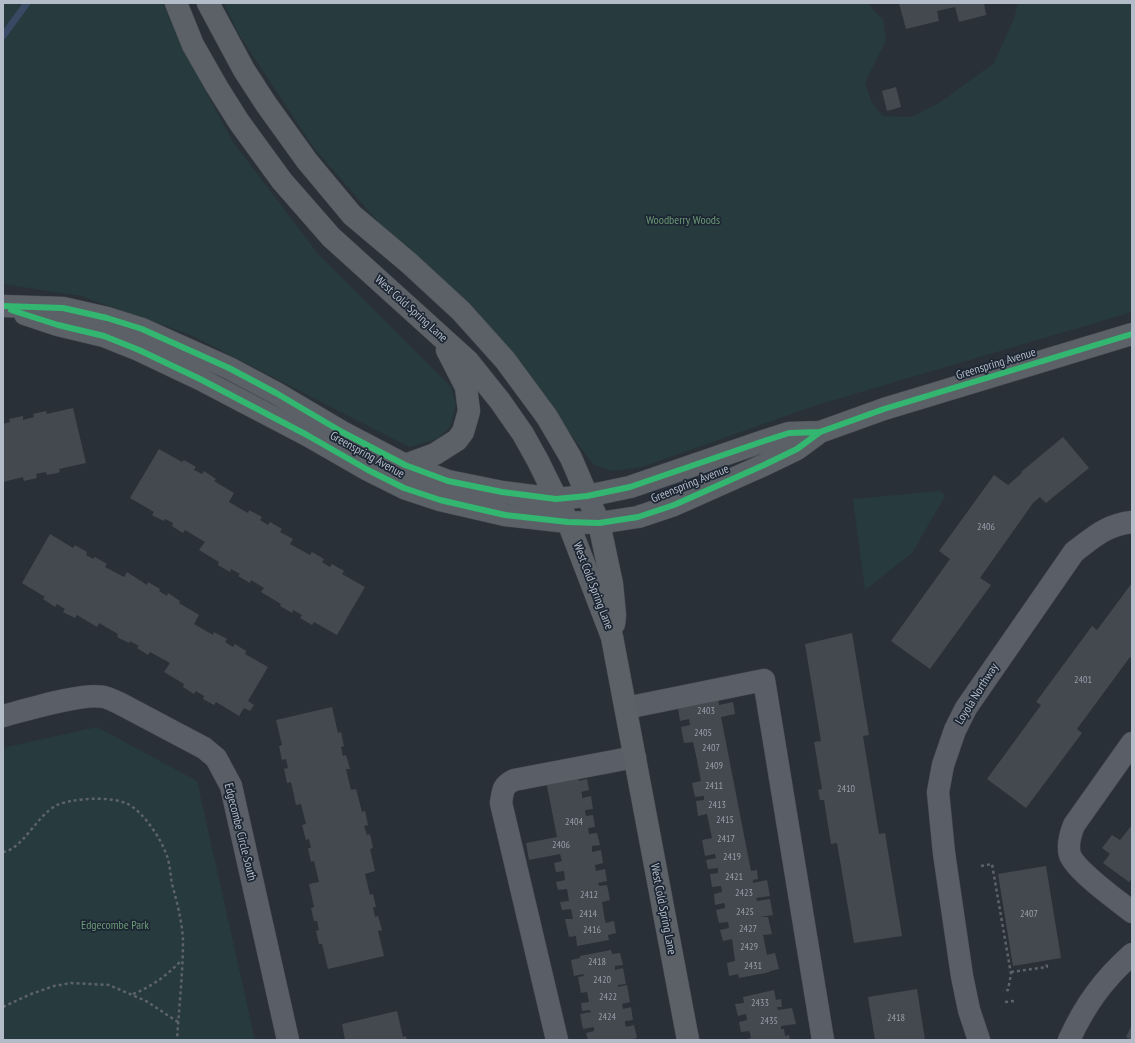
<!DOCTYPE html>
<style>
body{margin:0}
#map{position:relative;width:1135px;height:1043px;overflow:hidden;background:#2a3038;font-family:"PT Sans Narrow",sans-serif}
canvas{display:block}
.frame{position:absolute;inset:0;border:4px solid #b4bcc9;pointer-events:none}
</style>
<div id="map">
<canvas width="1135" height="1043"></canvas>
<div class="frame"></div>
</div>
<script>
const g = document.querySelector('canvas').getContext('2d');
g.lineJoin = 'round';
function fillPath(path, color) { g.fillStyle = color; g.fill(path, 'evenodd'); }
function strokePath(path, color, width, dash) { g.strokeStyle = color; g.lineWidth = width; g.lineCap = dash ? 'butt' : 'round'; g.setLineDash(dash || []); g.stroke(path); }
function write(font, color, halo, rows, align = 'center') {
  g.font = font + ' "PT Sans Narrow",sans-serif'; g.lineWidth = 3.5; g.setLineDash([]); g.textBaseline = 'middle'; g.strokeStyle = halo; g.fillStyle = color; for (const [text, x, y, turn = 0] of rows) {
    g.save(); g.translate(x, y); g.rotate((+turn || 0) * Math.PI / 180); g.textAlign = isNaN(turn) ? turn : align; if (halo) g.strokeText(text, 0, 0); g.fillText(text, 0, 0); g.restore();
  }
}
const green = new Path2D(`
 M3,3H163L183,49L233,142L318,254L451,387L456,405L450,427L437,439L409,447L191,335L81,296L3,284Z
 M224,3H868L874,11L883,19L886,40L865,83L871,101L883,116L912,117L942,101L994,63L1014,19L1018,3H1132V312L817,405L642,467L612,471L594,465L502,343L379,223L314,148L238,33Z
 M940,491L945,496L912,553L865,590L853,499Z
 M97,727L197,781L255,1040H3V748Z`);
const stream = new Path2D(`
 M3,36L27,3`);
const building = new Path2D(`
 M899,3H984L986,15L959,22L955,7L937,11L939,21L906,29Z
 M896,87L901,107L887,111L882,91Z
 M73,408L86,463L59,469L60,472L57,473L47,475L46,472L36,474L37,478L24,481L23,477L3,482V424L10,422L9,419L23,416V420L34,417L33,414L46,411L47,414Z
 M1063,437L1089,468L1046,503L1040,497L1033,503L980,578L991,585L930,669L891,641L950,559L939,551L994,475L1008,485L1022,473L1021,472Z
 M159,449L182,462L184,460L196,467L194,470L202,474L204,471L216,479L214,481L234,493L229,502L248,513L249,510L262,517L260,520L268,525L270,522L282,529L280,532L293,539L290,544L310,555L312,552L324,559L322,562L330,567L332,564L344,571L342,574L365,587L337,635L314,622L312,625L300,618L302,615L293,610L292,613L280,606L281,604L261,592L264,588L251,580L250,583L238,576L240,574L231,569L230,572L218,565L219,562L199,550L205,542L185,530L183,533L172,526L173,523L165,519L164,521L152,515L154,512L130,498Z
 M50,534L73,548L75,545L87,552L86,555L93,559L95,557L107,564L105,567L124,577L127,572L147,585L148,582L160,589L159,591L167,596L168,593L180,601L179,603L199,615L194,624L213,635L214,632L227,639L225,642L233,647L235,644L246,651L245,654L268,667L248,701L254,705L250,711L244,708L239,716L216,702L214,705L203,699L204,696L196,691L194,694L183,687L184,684L164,672L170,663L150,652L148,655L137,648L139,646L130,641L129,643L117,637L118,634L99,623L97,627L77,615L75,618L63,612L65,609L57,604L55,607L43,599L45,597L22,583Z
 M1132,583V659L1130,657L1077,729L1082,733L1026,808L987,779L1041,705L1036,702L1092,626L1097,630Z
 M852,633L869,735L863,736L879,834L885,833L902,936L854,943L837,843L831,844L824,800H820L818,790L822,789L814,742L821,741L805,644Z
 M718,699L719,705L733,702L735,714L721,717L751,871L757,870L758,879L753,880V883L767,880L770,896L756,898L757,901L770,899L773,915L760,917H768L772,934L763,935L767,955L775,953L779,969L770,971V972L739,978L738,974L729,976L727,963L735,961L732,939L723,941L720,930L729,928L728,922L719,923L716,910L725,908V905L724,903L715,905L714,894L722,892L721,886L712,887L710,874L718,873V868L708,869L706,860L716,858L715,854L705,856L702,840L712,838L707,814L698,816L696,801L704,800V796L695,797L692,783L701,781L697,760L693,742L684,743L681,727L690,725L689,719L680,721L678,708Z
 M332,707L338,733L341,732L344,746L341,747L343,756L346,755L350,769H346L351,790L356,789L362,812L365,811L368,825L364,826L367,835L370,834L373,848L370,849L375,871L365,874L370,895L373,894L376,907H373L375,917L378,916L382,930L378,931L384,956L328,969L322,944H319L316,931L319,930L317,921H314L311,908L314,907L309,884L319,882L314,861L311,862L308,848H311L309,839L306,840L302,825L306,824L301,804L296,805L291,782L287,783L284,769L288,768L286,759L282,760L279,746L282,745L276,720Z
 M578,776L579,781L587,779L589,790L581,792L582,794V798L591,796L593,809L585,810V812L586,816L593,815L595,827L588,828L589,834L597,833L600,845L592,846V852L601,850L603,863L595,865V866L596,871L605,869L607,881L598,883L599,886L607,885L610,900L602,902L605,921L606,923L614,921L616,933L608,935L609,940L577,946L576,936L569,937L565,919H573L571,909L562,910L560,902L569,901L567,889L558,890L556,882L565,880L564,871L556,872L554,863L562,861L560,854L529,860L526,843L557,837L546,781Z
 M1132,825V878L1129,882L1103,863L1110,854L1102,848L1112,835L1120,840Z
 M1046,866L1061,958L1013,966L998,874Z
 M611,950L612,954L620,953L623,965L615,966V970L623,968L626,984L618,985V987L627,985L630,1002L622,1004L623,1009L631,1007L633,1020L625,1021V1023L626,1027L634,1025L637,1038L629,1040H588L586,1033L594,1031V1027L583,1029L580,1014L591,1012L590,1010L582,1011L581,1003L589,1002L587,992L581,993L578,977L584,976L583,974L574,976L571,960L580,958V956Z
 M917,989L925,1040H875L868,997Z
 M774,990L776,1000L781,999L782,1007H777L778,1010L792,1008L796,1024L781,1026V1029H784L785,1036L789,1035L790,1040H744L751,1038L750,1033L749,1031L741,1032L739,1022L747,1020L746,1014L738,1016L735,1004L744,1003L743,997Z
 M397,1011L403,1037L406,1036L407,1040H345L342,1024Z
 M1132,1025V1040H1131L1126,1037Z`);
const path = new Path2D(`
 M3,852C23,849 37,815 57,805C61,803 67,802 71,801C88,798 112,797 128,804C143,812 159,836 165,851C170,861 170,873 172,884C177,902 182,921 183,940C183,973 179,1007 177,1040
 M981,866L992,864L1011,974L1008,990L1003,991
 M1011,972L1047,967L1046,962
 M133,994C153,986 167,975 182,960
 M1005,1002L1014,1001
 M3,1007L31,994L54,986L71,983L109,985L146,1001L178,1022`);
const minor = new Path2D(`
 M626,708L764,680L823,1040
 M3,716C26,710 83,692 104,697C109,698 114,701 119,703L204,748L216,758L231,786L288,1040
 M1132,743L1074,825C1070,835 1067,845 1070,855C1076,871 1117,900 1132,912
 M557,1040L501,803C503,791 502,786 514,780L635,757
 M979,1040L969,1010L962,976L944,853L938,792L943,765L955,730L966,708L1074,552C1094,537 1106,525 1132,522
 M1069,1040C1085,1005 1103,980 1132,954`);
const major = new Path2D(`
 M176,3L193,45L217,87L239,122L282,181L331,237L468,361L500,401L523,434L538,461L568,522L612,637L688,1040
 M208,3L244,70L266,104L307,161L352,215L409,263L461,311L505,360L547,417L571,458L599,523L612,584L615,615L614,624
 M3,306L63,308L107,318L142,329L229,368L276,393L342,432L405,465L448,481L502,492L556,499L587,496L630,487L764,441L789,433L820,432L884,409L1132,334
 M25,314L58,325L104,336L139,350L200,379L307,435L368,470L404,488L440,500L505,515L568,522L599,523L638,517L674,505L764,465L797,449L820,432
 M405,465L435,454L457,440L463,432L469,411L466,387L447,350`);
const cycleway = new Path2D(`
 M3,306L63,308L107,318L142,329L229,368L276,393L342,432L405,465L448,481L502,492L556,499L587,496L630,487L764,441L789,433L820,432L884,409L1132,334
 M11,310L58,325L104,336L139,350L200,379L307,435L368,470L404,488L440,500L505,515L568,522L599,523L638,517L674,505L764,465L797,449L820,432`);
const numberNames = [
 ["2406",986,527],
 ["2401",1083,680],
 ["2403",706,711],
 ["2405",703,733],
 ["2407",711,748],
 ["2409",714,766],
 ["2411",714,786],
 ["2410",846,789],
 ["2413",717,805],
 ["2415",725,820],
 ["2404",574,822],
 ["2417",726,839],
 ["2406",561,845],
 ["2419",732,857],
 ["2421",734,877],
 ["2423",744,893],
 ["2412",589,895],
 ["2425",745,912],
 ["2414",588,914],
 ["2407",1029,914],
 ["2427",748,929],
 ["2416",592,930],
 ["2429",749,947],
 ["2418",597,962],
 ["2431",753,966],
 ["2420",602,980],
 ["2422",608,997],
 ["2433",760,1003],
 ["2424",607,1017],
 ["2418",896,1018],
 ["2435",769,1021]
];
const parkNames = [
 ["Woodberry Woods",683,221],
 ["Edgecombe Park",115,926]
];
const streetNames = [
 ["West Cold Spring Lane",411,309,42],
 ["Greenspring Avenue",996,364,-17],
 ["Greenspring Avenue",367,455,29],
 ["Greenspring Avenue",690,484,-22],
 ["West Cold Spring Lane",593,586,69],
 ["Loyola Northway",977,694,-58],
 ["Edgecombe Circle South",240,832,76],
 ["West Cold Spring Lane",663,909,79]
];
fillPath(green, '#273a3e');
strokePath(stream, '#384963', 7);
fillPath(building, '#444950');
strokePath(minor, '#484c53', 23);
strokePath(major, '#484c55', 23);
strokePath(path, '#5d636a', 2.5, [3, 3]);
strokePath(minor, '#5a5e66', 22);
strokePath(major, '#5c6168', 22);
strokePath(cycleway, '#33b770', 6);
write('10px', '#989fab', null, numberNames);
write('12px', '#6b9a76', '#1d2633', parkNames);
write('12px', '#b4bcc9', '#1d2633', streetNames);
</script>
